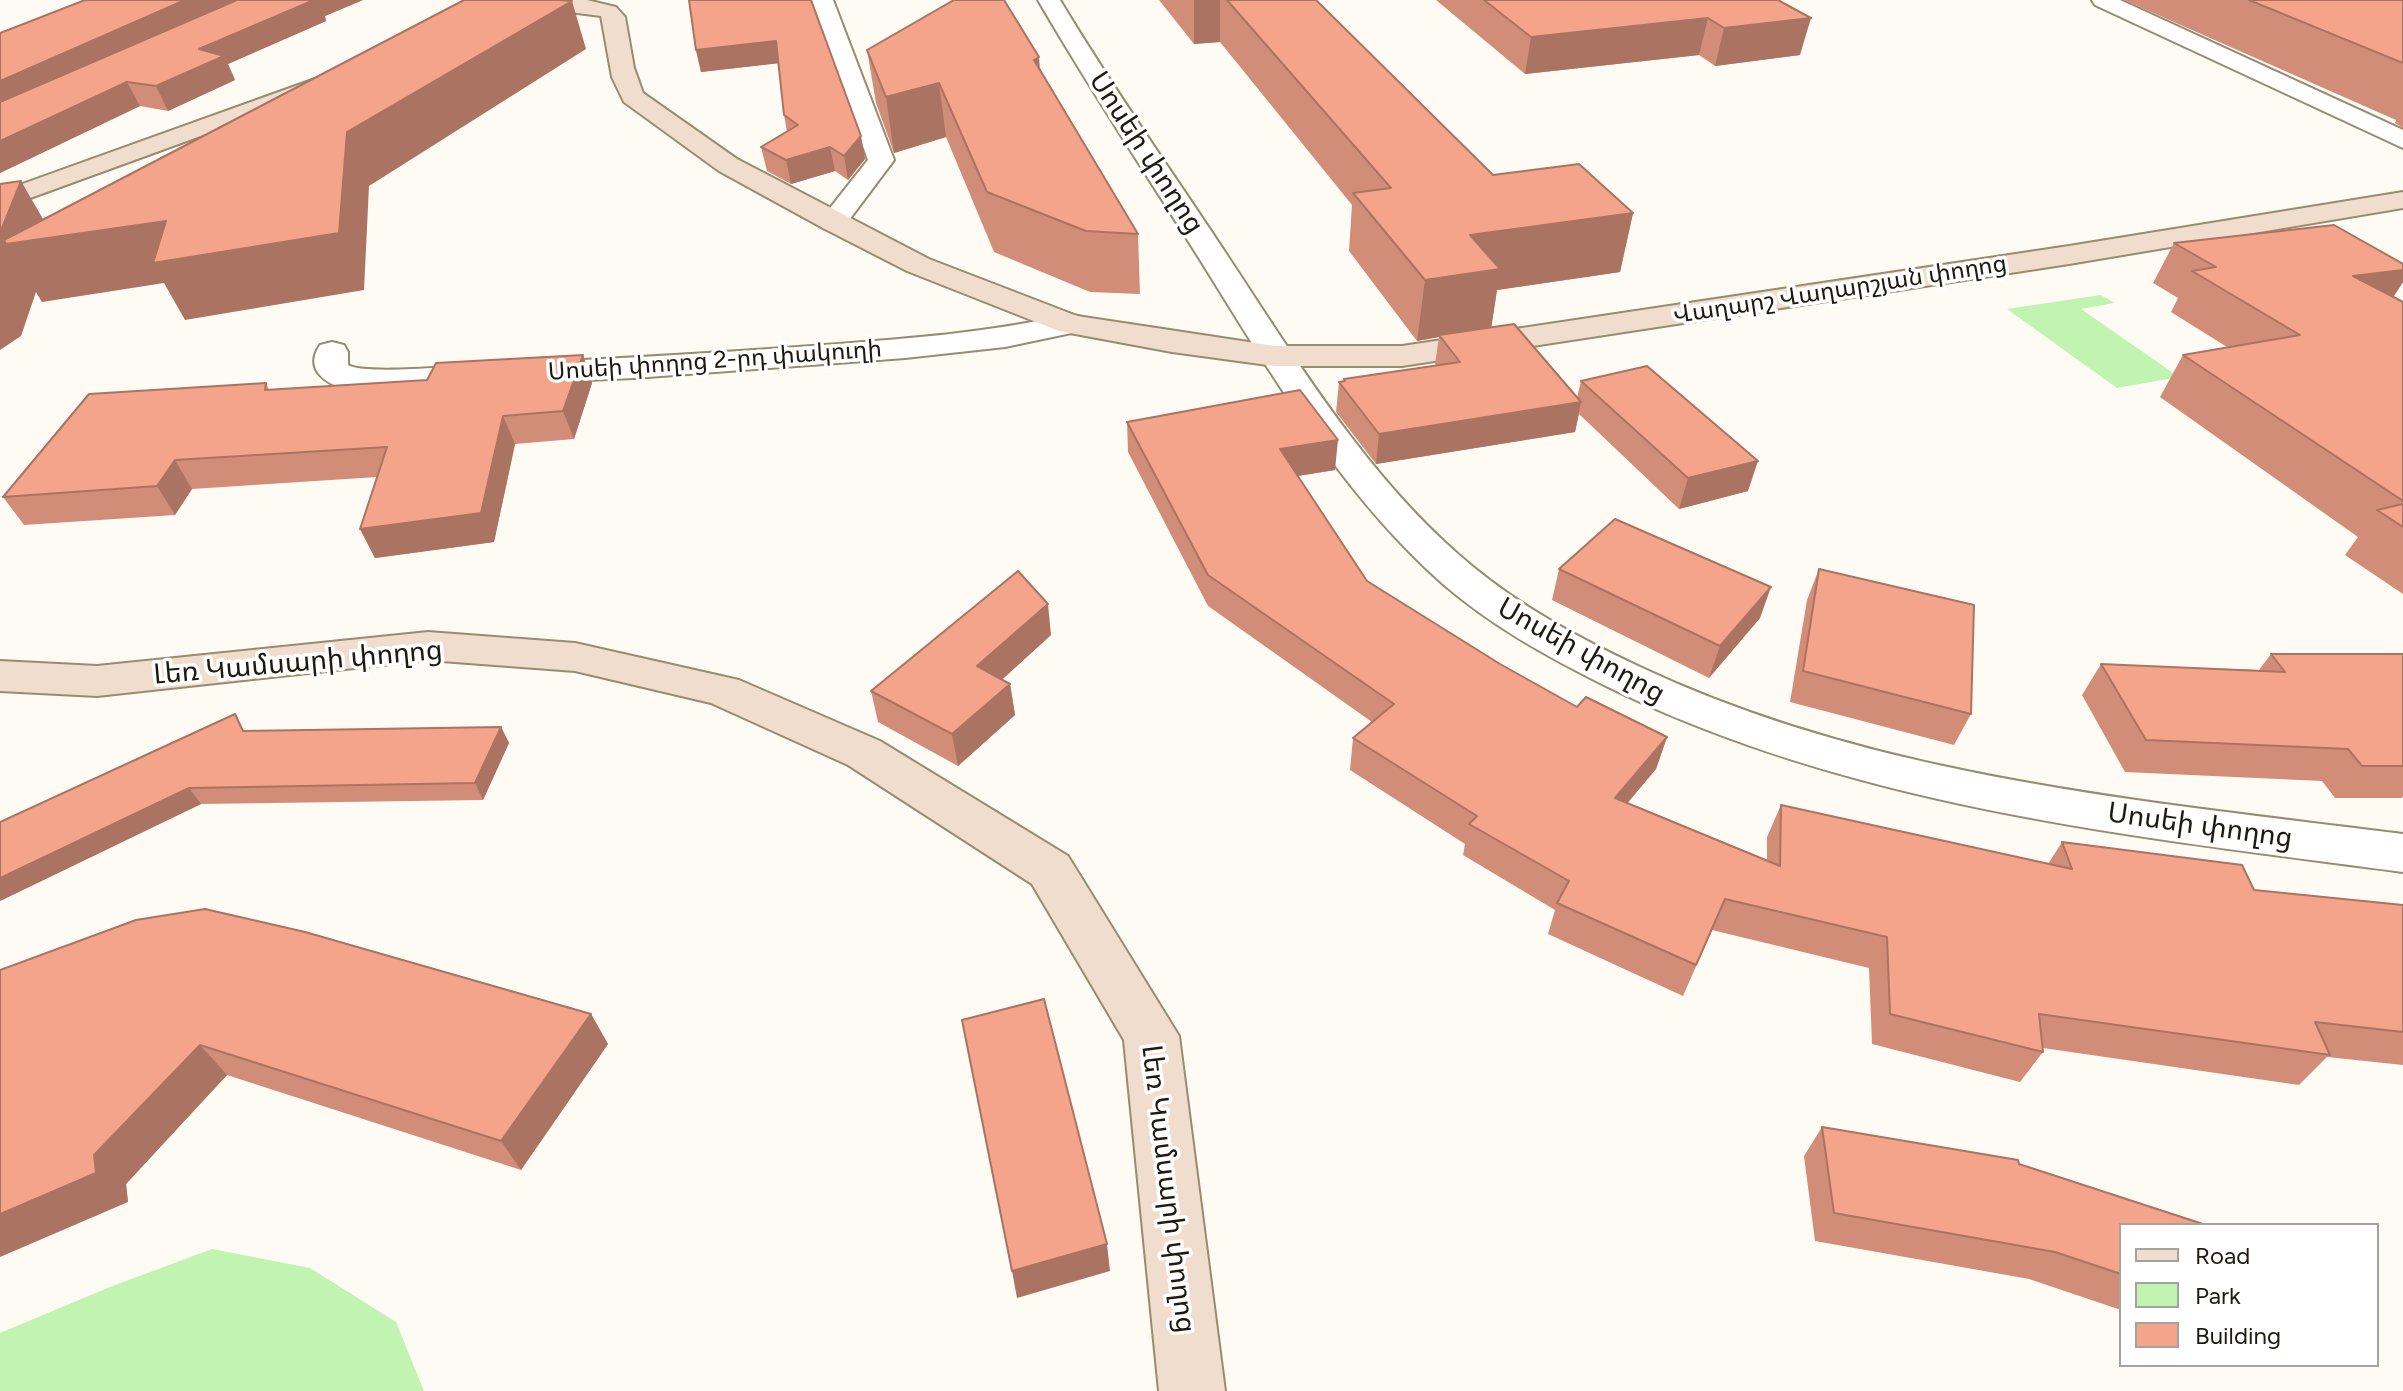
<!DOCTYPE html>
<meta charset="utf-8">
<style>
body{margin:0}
#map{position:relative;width:2403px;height:1391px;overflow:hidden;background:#fefbf5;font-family:Figtree,sans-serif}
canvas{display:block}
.legend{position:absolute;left:2119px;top:1223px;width:260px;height:144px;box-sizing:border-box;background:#fff;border:2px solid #a5a39f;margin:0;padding:10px 14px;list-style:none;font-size:24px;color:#1e1a0e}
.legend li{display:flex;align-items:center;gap:16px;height:40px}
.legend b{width:40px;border:2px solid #a5a39f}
</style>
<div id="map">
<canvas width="2403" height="1391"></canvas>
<ul class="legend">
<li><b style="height:10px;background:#f1ddce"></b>Road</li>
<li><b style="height:22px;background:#c1f3b1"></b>Park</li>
<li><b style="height:22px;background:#f4a48b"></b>Building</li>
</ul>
</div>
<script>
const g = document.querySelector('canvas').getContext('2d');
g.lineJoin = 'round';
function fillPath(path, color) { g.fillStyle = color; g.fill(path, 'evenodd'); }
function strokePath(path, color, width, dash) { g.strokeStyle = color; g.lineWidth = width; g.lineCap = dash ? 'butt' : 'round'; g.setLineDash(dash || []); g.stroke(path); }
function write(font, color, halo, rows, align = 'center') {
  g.font = font + ' Figtree,"Noto Sans Armenian",sans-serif'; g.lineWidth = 7; g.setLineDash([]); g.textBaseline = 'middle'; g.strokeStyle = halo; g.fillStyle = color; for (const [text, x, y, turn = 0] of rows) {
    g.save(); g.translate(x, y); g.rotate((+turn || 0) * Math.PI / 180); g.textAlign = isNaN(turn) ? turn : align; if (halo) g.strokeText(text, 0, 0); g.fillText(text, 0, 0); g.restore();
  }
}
const green = new Path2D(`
 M2101,295L2114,303L2081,309L2179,377L2117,388L2007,309Z
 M212,1249L310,1268L396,1322L424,1391H0V1333L110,1287Z`);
const street = new Path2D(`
 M811,0H833L894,160L843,228L833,231L823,228L819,222L868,160Z
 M1038,0H1060C1112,87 1171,170 1227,255C1299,364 1370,482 1472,566C1523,608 1579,638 1638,666C1877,779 2144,801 2403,834V872C2131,836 1853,808 1604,685C1546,656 1492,626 1443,584C1341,494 1270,372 1199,258C1145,172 1089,88 1038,0Z
 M2092,0H2120L2403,130V148L2095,5Z
 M1070,314L1081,317L1086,324L1081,331L1005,347L905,358L634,378L349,390C327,385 303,370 320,345L332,342L344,345L348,352V365C365,375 454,366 480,365C591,360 701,354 812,346C899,339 985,334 1070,314Z`);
const secondary = new Path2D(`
 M551,0H587L616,7L625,17L634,68L643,93L737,159L929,259L1077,316L1275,346H1402L2069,246L2403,192V208L2069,264L1402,366H1275L1172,352L1059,331L907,271L823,228L719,171L624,102L612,77L601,16L569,12L515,20L504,13C515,2 536,2 551,0Z
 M315,79L324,81L327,86L324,91L0,209V192Z
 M428,632L575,643L739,680L880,741L1068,856L1179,1036L1225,1391H1159L1124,1040L1032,884L848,765L711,703L575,671L428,660L97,696L0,691V661L97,666Z`);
const wall = new Path2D(`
 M85,0H363L325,16L326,21L228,64L235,80L168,111L140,106L0,173V33Z
 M811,0L865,159L848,180L835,171L791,184L767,171L761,147L787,132L784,115L778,63L701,72L696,50Z
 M1159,0H1316L1493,175L1633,213L1620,272L1497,290L1491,327L1577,398L1581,381L1748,491L1679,509L1579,414L1575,432L1376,464L1336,412L1339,382L1344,381V379L1436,365L1435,364L1439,337L1417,341L1349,251L1352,205L1220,42L1194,44Z
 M1436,0H1778L1800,55L1715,66L1699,55L1525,74Z
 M2124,0H2403V128L2395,123L2396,120Z
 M867,50L1040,70L1138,234L1140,294L1090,292L994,252L946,137L894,153L876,103Z
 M2174,243L2403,264V282L2393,297L2403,302V594L2345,555L2358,537L2160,397L2183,355L2227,347L2171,312L2178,298L2153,283Z
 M583,355L592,383L574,439L515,444L494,542L375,558L360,529L377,477L192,489L175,515L24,525L3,497L266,383L269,390L427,380Z
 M1127,422L1335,470L1298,476L1367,581L1500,664L1577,707L1667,737L1656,769L1627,803L1767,860V837L1781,805L2048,864L2062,842L2254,890L2403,905V1065L2327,1057L2299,1085L2043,1048V1052L2020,1082L1872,1044L1869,968L1712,930L1683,996L1548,934L1555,910L1463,855L1465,844L1350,770L1353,738L1372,722L1208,606L1128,452Z
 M1559,569L1760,618L1709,678L1552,600Z
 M1819,569L1971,714L1954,745L1790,702L1807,600Z
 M1051,635L1002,679L1010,684L1015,715L958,766L878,722L871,691Z
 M2271,654H2403V796L2402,798H2335L2322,781L2125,772L2082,695L2101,664L2259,670Z
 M501,727L509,743L483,800L201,804L0,901L246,731Z
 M0,970L591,1014L608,1044L521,1170L227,1075L126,1184L128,1202Z
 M1822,1127L2019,1164L2121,1225V1310L2029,1279L1815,1241L1804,1156Z`);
const shadedWall = new Path2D(`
 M185,0H245L0,112V81Z
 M308,0H363L325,16L326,21L228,64L235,80L168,111L156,86L199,49Z
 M1194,0H1220V42L1194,44Z
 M572,1L586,49L369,186L364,290L185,320L164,283L42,302L36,292L21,336L0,350V233L21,181L54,238L347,132Z
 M1708,18L1699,55L1525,74L1531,37Z
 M1811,18L1800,55L1715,66L1724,28Z
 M776,41L781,63L701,72L696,50Z
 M1039,57L1043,110L1034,60Z
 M127,82L140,106L0,173V141Z
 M939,83L946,137L894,153L886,97Z
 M861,136L865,159L848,180L844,156Z
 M830,147L835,171L791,184L786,160Z
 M1633,213L1620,272L1497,290L1491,330L1439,335V337L1417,341L1425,280L1470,235Z
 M2403,270V282L2385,310L2353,276Z
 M583,355L592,383L574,439L563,411Z
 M1581,402L1575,432L1376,464L1379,434Z
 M503,416L515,444L494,542L375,558L360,529Z
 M1338,440L1335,470L1278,479L1280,449Z
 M175,460L192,489L175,515L157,486Z
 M1758,461L1748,491L1679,509L1688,478Z
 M1771,587L1760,618L1709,678L1720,646Z
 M1048,604L1051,635L982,698L977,666Z
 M1010,684L1015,715L958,766L952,734Z
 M501,727L509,743L483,800L475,783Z
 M1667,737L1656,769L1605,830L1615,798Z
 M189,788L201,804L0,901V878Z
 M591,1014L608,1044L521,1170L501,1141Z
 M200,1045L227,1075L126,1184L128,1202L0,1257V1214L94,1155Z
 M1107,1244L1110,1271L1017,1298L1012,1271Z`);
const building = new Path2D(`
 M85,0H185L0,81V33Z
 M237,0H314L199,49L224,56L156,86L127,82L0,141V102Z
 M464,0H560L572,1L347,132L339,233L153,263L166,221L6,244L4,240Z
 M689,0H811L861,136L844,156L830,147L786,160L761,147L798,125L784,115L776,41L696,50Z
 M954,0H1004L1039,57L1034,60L1138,234L1086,231L987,192L939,83L886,97L867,50Z
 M1227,0H1316L1493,175L1579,164L1633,213L1470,235L1500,269L1425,280L1353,193L1391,188Z
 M1484,0H1778L1811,18L1724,28L1708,18L1531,37Z
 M2249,0H2403V63Z
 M21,181L0,233V184Z
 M2334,225L2403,264V270L2353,276L2403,302V501L2183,355L2300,335L2192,271L2216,267L2174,243Z
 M1514,324L1581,402L1379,434L1339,382L1345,381L1344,379L1460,362L1439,335Z
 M583,355L563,411L503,416L481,513L360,529L387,447L175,460L157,486L3,497L89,394L266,383L265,390L427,380L436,363Z
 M1647,366L1758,461L1688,478L1581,381Z
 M1300,390L1338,440L1280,449L1367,581L1500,664L1577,707L1586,697L1667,737L1615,798L1780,866L1781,805L2072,869L2062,842L2242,865L2254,890L2403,905V1032L2315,1022L2330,1055L2039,1014L2043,1052L1890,1014L1887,937L1725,899L1696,965L1557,903L1569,881L1469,824L1477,816L1353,738L1394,704L1208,575L1127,422Z
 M2403,504V527L2377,510Z
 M1615,519L1771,587L1720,646L1559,569Z
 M1819,569L1974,605L1971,714L1803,671Z
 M1018,571L1048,604L977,666L1010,684L952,734L871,691Z
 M2271,654H2403V766H2362L2348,749L2146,740L2101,664L2285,672Z
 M235,714L243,731L501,727L475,783L189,788L0,878V822Z
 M205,909L305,932L591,1014L501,1141L200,1045L94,1155L96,1173L0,1214V970L136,920Z
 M1044,999L1107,1244L1012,1271L962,1020Z
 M1822,1127L2018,1160L2019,1164L2206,1225H2121V1274L2055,1252L1834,1213Z`);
const farStreetnames = [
 ["Վաղարշ Վաղարշյան փողոց",1840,290,-9],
 ["Սոսեի փողոց 2-րդ փակուղի",715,361,-4]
];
const streetNames = [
 ["Սոսեի փողոց",1146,153,57],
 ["Սոսեի փողոց",1581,651,29],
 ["Լեռ Կամսարի փողոց",298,663,-5],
 ["Սոսեի փողոց",2200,826,8],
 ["Լեռ Կամսարի փողոց",1168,1189,83]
];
fillPath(green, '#c1f3b1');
strokePath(street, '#988c6f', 4);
strokePath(secondary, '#988c6f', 4);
fillPath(street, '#fff');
fillPath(secondary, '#f1ddce');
fillPath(wall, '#d28d78');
fillPath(shadedWall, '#ab7361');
fillPath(building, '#f4a48b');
strokePath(building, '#ab7361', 2);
write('24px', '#1e1a0e', '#fff', farStreetnames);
write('28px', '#1e1a0e', '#fff', streetNames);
</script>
